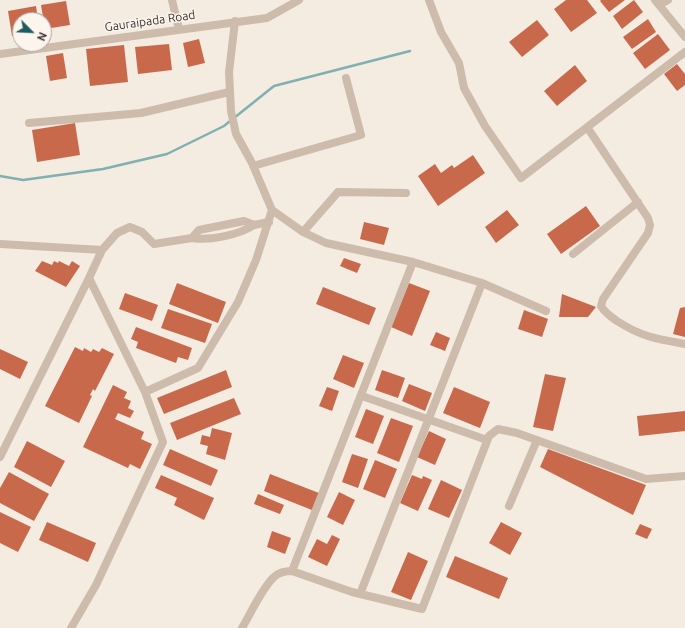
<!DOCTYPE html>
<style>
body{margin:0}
#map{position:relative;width:685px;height:628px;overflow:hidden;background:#f4ebe1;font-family:Ubuntu,sans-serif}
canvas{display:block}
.north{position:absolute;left:12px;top:12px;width:40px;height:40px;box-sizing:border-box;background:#fbf5ee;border:1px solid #aea6a0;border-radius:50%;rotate:114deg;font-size:11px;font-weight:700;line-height:16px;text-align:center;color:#3b302b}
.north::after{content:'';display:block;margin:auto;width:14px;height:18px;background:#1f5a5e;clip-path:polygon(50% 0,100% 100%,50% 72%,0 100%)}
</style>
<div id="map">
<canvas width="685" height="628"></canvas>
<div class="north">N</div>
</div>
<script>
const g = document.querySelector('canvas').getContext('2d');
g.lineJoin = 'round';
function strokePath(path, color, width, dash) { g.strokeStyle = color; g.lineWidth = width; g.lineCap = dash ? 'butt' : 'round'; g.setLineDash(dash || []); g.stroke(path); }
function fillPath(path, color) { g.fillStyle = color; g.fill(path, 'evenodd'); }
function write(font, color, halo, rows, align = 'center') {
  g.font = font + ' Ubuntu,sans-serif'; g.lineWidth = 3; g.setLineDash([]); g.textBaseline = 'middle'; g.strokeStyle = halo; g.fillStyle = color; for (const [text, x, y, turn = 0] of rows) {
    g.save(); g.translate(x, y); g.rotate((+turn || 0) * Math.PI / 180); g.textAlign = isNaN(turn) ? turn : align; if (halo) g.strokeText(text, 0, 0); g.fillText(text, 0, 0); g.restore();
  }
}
const stream = new Path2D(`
 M234,118L274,86L410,51
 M0,176L23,180L103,169L167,154L224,126L230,121`);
const building = new Path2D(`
 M566,0H587L597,13L571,32L554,9Z
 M625,0L609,12L600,1L601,0Z
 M634,0L643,12L622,29L613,16Z
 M66,1L70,25L45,29L41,5Z
 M36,6L38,20H20V35L12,36L8,11Z
 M648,19L656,32L632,49L623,37Z
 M537,20L549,35L522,57L509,42Z
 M658,34L670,50L645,69L633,53Z
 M199,39L205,63L188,67L183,43Z
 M169,44L172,70L138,74L135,47Z
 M124,45L128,82L90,86L86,49Z
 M63,53L67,78L50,81L46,56Z
 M677,64L685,74V85L677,91L664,74Z
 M575,65L587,81L557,106L544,91Z
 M75,123L80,155L37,162L32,130Z
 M473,155L485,173L438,206L418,176L435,164L441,173L452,165L454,168Z
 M586,206L600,226L561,254L547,234Z
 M507,210L519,225L496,243L485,227Z
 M364,222L389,228L384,245L360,239Z
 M344,258L361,264L357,273L340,266Z
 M42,261L52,265L54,261L58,263L59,261L69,266L72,261L80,266L66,287L35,271Z
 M177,283L226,302L218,323L169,304Z
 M409,283L430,291L412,336L391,327Z
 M323,287L376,308L369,325L316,304Z
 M125,293L158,305L152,321L119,309Z
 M562,294L596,307L588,317H559Z
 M685,307V337L673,334L680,308Z
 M168,309L212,324L205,343L161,328Z
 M524,310L548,319L542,337L518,329Z
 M136,327L192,348L188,360L178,357L176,363L136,348L138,342L131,339Z
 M436,332L450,338L445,351L430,345Z
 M75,347L83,351L84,348L91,352L93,349L99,352L102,348L114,354L95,391L93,389L90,395L92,396L79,423L45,406Z
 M0,349L28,362L20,379L0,369Z
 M343,355L364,363L354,388L333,379Z
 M226,370L232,387L164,414L157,398Z
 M382,370L405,378L398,398L375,390Z
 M545,374L566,378L553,431L533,427Z
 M409,384L432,393L425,411L402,401Z
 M113,385L127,392L124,398L131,401L128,408L134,411L130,418L118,413L115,419L144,432L141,439L152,444L140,469L130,464L128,468L83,447Z
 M327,387L339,391L332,411L319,406Z
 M454,387L490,402L480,428L443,413Z
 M234,398L241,414L177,440L170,423Z
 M366,409L384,416L373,444L355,437Z
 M685,411V431L639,436L637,416Z
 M391,418L413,426L399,462L377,453Z
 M212,428L232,433L225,460L206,454L208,446L200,444L202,435L210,437Z
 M429,431L446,439L435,465L417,457Z
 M27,441L65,461L51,487L14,467Z
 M170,449L218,470L211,486L163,465Z
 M548,449L646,485L633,515L540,467Z
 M352,454L368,459L358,488L342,482Z
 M375,460L397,469L385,498L363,489Z
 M9,472L49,494L34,521L0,503V488Z
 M270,474L319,493L312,510L264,491Z
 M161,475L214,498L204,520L174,505L177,498L155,488Z
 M412,475L422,479L423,476L432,480L418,511L400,503Z
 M441,480L462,490L449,518L428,509Z
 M339,492L355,500L343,525L327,517Z
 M258,494L284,505L280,514L254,504Z
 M0,512L31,527L18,552L0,543Z
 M47,522L96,543L88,562L39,540Z
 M501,522L522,533L510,555L489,543Z
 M640,524L652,529L647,539L635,534Z
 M272,531L291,538L285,554L267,547Z
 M332,535L340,539L327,566L308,557L317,539L327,544Z
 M408,552L428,561L411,600L391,592Z
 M455,556L508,578L499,599L446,577Z`);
const minor = new Path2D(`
 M172,0L179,29
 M429,0L441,32L459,63L464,88L485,126L521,178L685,52
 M655,0L685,37
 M659,5L668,0
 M0,54L267,18L299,0
 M29,123L141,113L229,92
 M587,127L648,218L650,225L648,233L603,299L601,306C605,313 610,316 617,321C642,337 656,339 685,344
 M253,166L361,135L346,78
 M272,210L303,232L326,243L413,262L482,283L360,594
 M303,232L338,192L406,193
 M192,238C209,241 239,235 254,225
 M0,244L102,250L117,233L130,227L142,232L154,244L192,238L199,230L244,221L254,225L269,222
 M573,254L638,202
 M89,278L102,250
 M482,283L546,311
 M362,396L487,440
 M0,457L89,278L145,392
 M509,506L537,440
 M292,571L413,262
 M71,628L96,585L163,442L145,392L198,368L238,302L256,260L272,210L252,163L236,134L231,111L229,72L235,21
 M242,628C251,613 262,588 274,577C279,572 286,571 292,571L352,592L422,609L489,436L498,429L517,433L646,479L685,476`);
const streetNames = [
 ["Gauraipada Road",150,21,-8]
];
strokePath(stream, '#7fb0b2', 2.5);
fillPath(building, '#c8694b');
strokePath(minor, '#cdbbac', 8);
write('12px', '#3b302b', '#fbf5ee', streetNames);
</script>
